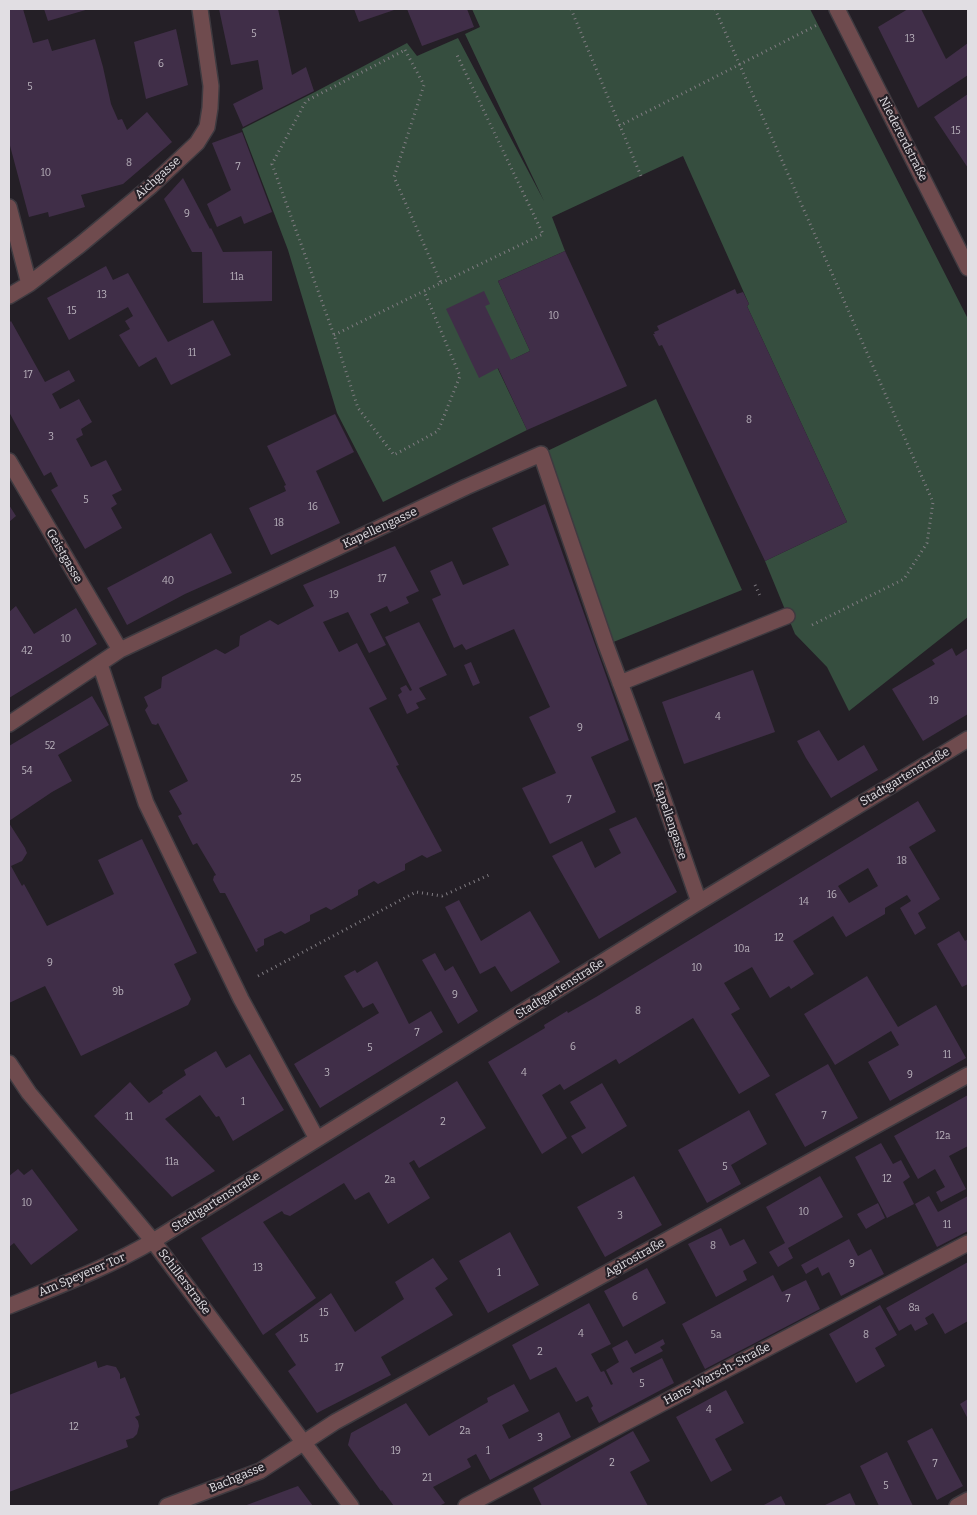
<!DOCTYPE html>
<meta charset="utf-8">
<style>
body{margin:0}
#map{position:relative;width:977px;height:1515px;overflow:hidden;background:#241f26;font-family:Bitter,serif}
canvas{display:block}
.frame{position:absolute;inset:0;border:10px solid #e1dee3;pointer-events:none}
</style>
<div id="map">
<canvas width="977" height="1515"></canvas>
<div class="frame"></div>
</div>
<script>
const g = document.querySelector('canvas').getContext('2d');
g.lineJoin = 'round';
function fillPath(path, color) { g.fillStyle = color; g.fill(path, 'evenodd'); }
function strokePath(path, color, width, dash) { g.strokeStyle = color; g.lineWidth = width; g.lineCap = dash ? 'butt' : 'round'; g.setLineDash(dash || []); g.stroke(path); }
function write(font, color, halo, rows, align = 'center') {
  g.font = font + ' Bitter,serif'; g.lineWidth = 4.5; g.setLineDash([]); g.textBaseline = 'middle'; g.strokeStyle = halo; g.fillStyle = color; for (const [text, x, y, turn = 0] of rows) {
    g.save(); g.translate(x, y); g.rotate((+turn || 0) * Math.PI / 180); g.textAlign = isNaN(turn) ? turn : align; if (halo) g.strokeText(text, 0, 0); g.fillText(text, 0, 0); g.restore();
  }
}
const green = new Path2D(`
 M472,9H810L968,319V617L849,711L827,667L795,634L765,561L847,522L747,306L749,304L683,156L552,217L565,251L498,281L530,351L497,367L527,430L383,502L337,413L288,250L242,129L315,92L407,43L417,56L458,38L544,201L465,34L480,27Z
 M656,399L742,590L606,645L541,454Z`);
const building = new Path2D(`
 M9,9H23L33,43L48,39L52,51L95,39L103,67L111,104L118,120L122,119L127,130L147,112L172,142L123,184L81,195L85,207L49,217L48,212L29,217L9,142Z
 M44,9H89L48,21Z
 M219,9H278L292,75L306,67L314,91L243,127L233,104L263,89L258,60L231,65Z
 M354,9H397L359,22Z
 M407,9H467L474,27L422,46Z
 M908,9H921L946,59L968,43V75L918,108L878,27Z
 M176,29L188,85L146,99L134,42Z
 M968,94V168L934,117Z
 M242,132L272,212L244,224L241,216L217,227L207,204L231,190L212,143Z
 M183,178L210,229L211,228L223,252L272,251V301L203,303L202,252H192L164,199Z
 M565,251L627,386L527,430L498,368L479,378L446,309L484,291L490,304L485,306L511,360L530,351L498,281Z
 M106,266L113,280L128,273L168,342L213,320L231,355L171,385L156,357L139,367L119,335L130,329L125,321L133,316L128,307L69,340L47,298Z
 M735,289L737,294L743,292L749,304L747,306L847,522L765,561L662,345L659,346L653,334H655L654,332L659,330L657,326Z
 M11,321L45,382L69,370L75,381L52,394L60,409L79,399L92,422L81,429L83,435L76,439L91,467L106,460L122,490L112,495L117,504L111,508L122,528L85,549L51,490L58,486L51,472L44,476L9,412V323Z
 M335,414L354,452L316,471L340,523L271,555L249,508L286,491L284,486L286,485L267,446Z
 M545,504L629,740L591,757L616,812L550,844L522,788L556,773L529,717L550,707L514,629L466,650L462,644L454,648L432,599L441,595L430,571L452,561L463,585L509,565L492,528Z
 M9,505L16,516L9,522Z
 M211,533L232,573L185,594L127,625L107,588Z
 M395,546L419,591L406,597L409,603L390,612L387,606L370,614L386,645L369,653L348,612L323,622L339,652L357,643L387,699L369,708L399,765L396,766L442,851L427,858L422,855L405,864V870L378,884L374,881L358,890V895L331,910L326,907L310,915V921L285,934L281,931L264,939V945L257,949L258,951L256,952L225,893H220L213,880L214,876L216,875L197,843L193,845L178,816L182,814L169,791L188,781L158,723L156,725L152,724L145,710L148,706L144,697L161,688L162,677L216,649L225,654L239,646L240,636L270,620L278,625L314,606L303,585Z
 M16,606L34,634L76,608L97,644L9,698V612Z
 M419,622L447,675L419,688L426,699L416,703L419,708L407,714L398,695L402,692L400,688L406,685L410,691L412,690L385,637Z
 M952,648L956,656L968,648V714L923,741L892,689L935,664L932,660Z
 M471,662L480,683L473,686L464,665Z
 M753,670L775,732L684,764L662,702Z
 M92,696L109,725L58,755L72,781L52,792L9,821V746Z
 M819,730L838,761L864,745L878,770L831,798L806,758L797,741Z
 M918,801L936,831L909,847L940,899L918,913L926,928L915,935L900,908L911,901L907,895L885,908V914L846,937L833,916L793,941L814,974L791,989L789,986L770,998L752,967L724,983L740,1009L731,1014L770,1076L739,1094L693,1018L619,1064L616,1059L564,1090L560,1084L542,1095L567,1138L542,1154L488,1062L545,1028L544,1025L567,1011L568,1013L596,997ZM868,868L878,886L849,903L838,886Z
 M636,817L677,892L599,939L552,856L582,841L595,868L621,853L609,829Z
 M9,823L25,848L27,853L22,861L11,866L22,886L24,884L47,926L114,894L98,860L142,839L197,953L174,964L191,999L188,1005L81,1056L45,986L9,1003Z
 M459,900L481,941L530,911L560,962L511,992L495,966L480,974L445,907Z
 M959,931L965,941L968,939V984L962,987L937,944Z
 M435,953L445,971L453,966L478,1011L458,1024L422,960Z
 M377,961L409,1024L431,1011L443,1032L320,1108L294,1064L379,1013L373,1003L363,1008L344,976L355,970L357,973Z
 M867,976L898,1027L936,1005L966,1058L890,1101L868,1062L899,1045L891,1031L835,1065L804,1014Z
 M216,1051L226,1068L250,1054L284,1110L233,1141L219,1116L216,1117L200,1095L165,1119L215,1171L172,1197L94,1116L130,1082L149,1103L163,1093L162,1091L186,1075L184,1070Z
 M828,1064L858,1118L805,1147L775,1094Z
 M457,1081L486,1128L419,1168L414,1160L409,1163L430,1198L388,1224L369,1192L355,1200L344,1183L290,1216L284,1214L282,1211L263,1222L316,1298L263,1335L201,1238Z
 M602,1083L627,1126L582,1154L571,1136L586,1128L570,1102Z
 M968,1095V1146L949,1156L966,1189L941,1202L936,1192L945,1187L935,1169L918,1179L894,1136Z
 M749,1110L767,1144L731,1165L741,1184L707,1203L678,1150Z
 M881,1143L893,1164L901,1160L910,1177L903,1182L914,1204L887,1218L855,1157Z
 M18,1169L24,1175L32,1169L78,1230L31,1265L14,1243L9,1247V1176Z
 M634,1176L662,1225L605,1257L577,1207Z
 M820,1176L843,1217L788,1248L793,1258L778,1267L769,1252L785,1243L766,1207Z
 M929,1196L938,1212L968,1196V1231L937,1247L915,1204Z
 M878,1203L885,1218L866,1229L857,1214Z
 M721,1228L730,1246L744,1239L757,1263L743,1271L747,1280L716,1297L688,1244Z
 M510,1232L539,1285L488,1313L459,1261Z
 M849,1239L858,1256L871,1249L884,1274L841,1296L829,1272L822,1276L818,1267L806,1274L801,1265Z
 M433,1258L448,1279L435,1288L453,1315L381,1357L391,1375L317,1413L288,1371L296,1365L275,1334L331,1293L355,1332L404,1299L395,1282Z
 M968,1262V1321L945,1334L933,1313L925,1318L928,1324L915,1331L911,1324L899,1331L886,1308Z
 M647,1268L666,1303L623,1327L604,1291Z
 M773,1275L782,1292L806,1280L820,1309L705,1369L682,1324Z
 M589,1303L611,1344L591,1354L601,1372L604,1371L611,1385L613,1384L606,1370L619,1362L612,1348L627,1340L635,1354L663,1339L665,1344L660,1347L663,1351L630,1368L633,1373L662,1358L674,1383L599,1423L591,1408L593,1406L588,1396L576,1402L556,1367L530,1380L512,1345Z
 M880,1305L897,1335L875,1348L885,1366L856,1383L829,1334Z
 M96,1361L98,1368L107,1365L116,1367L120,1374V1379L125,1377L140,1415L135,1417L138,1421L139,1426L137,1434L133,1438L126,1440L128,1447L9,1492V1395Z
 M514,1384L529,1411L502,1425L509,1439L559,1412L571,1437L490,1480L476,1454L467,1459L471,1467L433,1487L445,1503L439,1506H394L382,1490L381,1491L348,1445L351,1433L406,1403L429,1436L488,1402L487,1398Z
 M726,1390L744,1423L715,1439L732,1470L711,1482L676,1417Z
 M968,1399V1419L960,1404Z
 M932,1428L963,1486L937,1500L907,1441Z
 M633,1431L650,1461L630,1472L648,1506H542L533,1488Z
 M887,1452L913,1506H879L860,1466Z
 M298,1486L313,1506H244Z
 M850,1493L856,1506H823Z
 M781,1496L786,1506H762Z`);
const path = new Path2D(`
 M571,9L641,176
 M715,9L933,502L927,543L904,579L812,625
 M405,50L424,85L394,177L441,283L424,291L460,376L438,431L394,455L358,408L334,335L272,164L306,101Z
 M619,126L817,25
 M441,283L543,234L456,53
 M334,335L424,291
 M755,585L761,598
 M258,976L416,892L442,896L489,875`);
const minor = new Path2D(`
 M837,9L968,268
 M9,207L29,284
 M9,296L29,284L80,245L151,186L197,143L207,127L210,108L211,86L200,9
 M9,461L120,650
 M100,664L146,803L241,999L317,1139
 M620,683L787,616
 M9,724L120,650L466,487L541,454L606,645L663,798L699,902
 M9,1063L29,1093L153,1241L351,1506
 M9,1306C58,1286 107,1268 153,1241L699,902L968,739
 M167,1506L260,1471L335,1422L968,1075
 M466,1506L968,1243
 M957,1506L968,1500`);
const numberNames = [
 ["5",254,34],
 ["13",910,39],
 ["6",161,64],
 ["5",30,87],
 ["15",956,131],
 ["8",129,163],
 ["7",238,167],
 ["10",46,173],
 ["9",187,214],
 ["11a",237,277],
 ["13",102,295],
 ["15",72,311],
 ["10",554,316],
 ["11",192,353],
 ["17",28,375],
 ["8",749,420],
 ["3",51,437],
 ["5",86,500],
 ["16",313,507],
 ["18",279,523],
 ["17",382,579],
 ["40",168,581],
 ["19",334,595],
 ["10",66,639],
 ["42",27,651],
 ["19",934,701],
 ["4",718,717],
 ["9",580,728],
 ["52",50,746],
 ["54",27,771],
 ["25",296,779],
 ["7",569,800],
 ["18",902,861],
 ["16",832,895],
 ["14",804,902],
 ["12",779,938],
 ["10a",742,949],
 ["9",50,963],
 ["10",697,968],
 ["9b",118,992],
 ["9",455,995],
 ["8",638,1011],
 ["7",417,1033],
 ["6",573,1047],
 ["5",370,1048],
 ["11",947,1055],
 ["3",327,1073],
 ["4",524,1073],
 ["9",910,1075],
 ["1",243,1102],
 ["7",824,1116],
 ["11",129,1117],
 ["2",443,1122],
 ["12a",943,1136],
 ["11a",172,1162],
 ["5",725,1167],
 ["12",887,1179],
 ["2a",390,1180],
 ["10",27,1203],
 ["10",804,1212],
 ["3",620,1216],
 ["11",947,1225],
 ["8",713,1246],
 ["9",852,1264],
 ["13",258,1268],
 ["1",499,1273],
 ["6",635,1297],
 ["7",788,1299],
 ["8a",914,1308],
 ["15",324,1313],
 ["4",581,1334],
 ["5a",716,1335],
 ["8",866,1335],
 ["15",304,1339],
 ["2",540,1352],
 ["17",339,1368],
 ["5",642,1384],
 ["4",709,1410],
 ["12",74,1427],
 ["2a",465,1431],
 ["3",540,1438],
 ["19",396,1451],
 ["1",488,1451],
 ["2",612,1463],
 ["7",935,1464],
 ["21",427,1478],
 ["5",886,1486]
];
const streetNames = [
 ["Niedererdstraße",903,139,63],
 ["Aichgasse",158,178,-42],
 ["Kapellengasse",380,528,-25],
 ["Geistgasse",64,556,60],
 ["Stadtgartenstraße",905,777,-31],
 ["Kapellengasse",670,821,71],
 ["Stadtgartenstraße",560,989,-32],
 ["Stadtgartenstraße",216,1202,-32],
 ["Agirostraße",635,1258,-29],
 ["Am Speyerer Tor",82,1275,-23],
 ["Schillerstraße",184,1282,53],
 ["Hans-Warsch-Straße",717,1374,-28],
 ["Bachgasse",237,1478,-23]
];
fillPath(green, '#364e3f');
fillPath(building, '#402e48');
strokePath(minor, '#3e3a40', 18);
strokePath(path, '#807c82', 3, [1, 4]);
strokePath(minor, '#6f4b4e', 15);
write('10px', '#b9b2bc', null, numberNames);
write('12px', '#e1dee3', '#241f26', streetNames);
</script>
